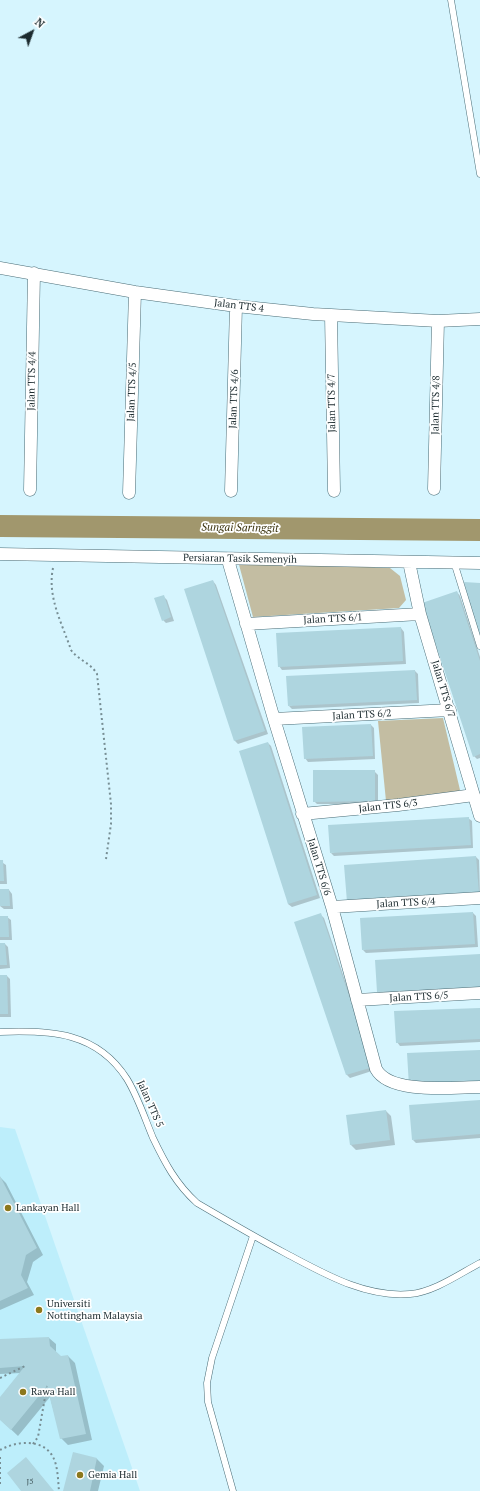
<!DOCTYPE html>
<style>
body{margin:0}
#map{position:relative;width:480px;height:1491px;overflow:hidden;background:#d6f5fe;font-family:"PT Serif",serif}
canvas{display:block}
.north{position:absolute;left:12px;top:12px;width:40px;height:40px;-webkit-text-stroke:3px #fff;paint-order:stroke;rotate:41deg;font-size:11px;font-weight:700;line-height:16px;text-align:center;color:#1c2b2f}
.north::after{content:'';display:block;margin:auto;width:14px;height:18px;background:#1c2b2f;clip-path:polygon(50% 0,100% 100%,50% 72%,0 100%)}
</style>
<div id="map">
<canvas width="480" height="1491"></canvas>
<div class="north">N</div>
</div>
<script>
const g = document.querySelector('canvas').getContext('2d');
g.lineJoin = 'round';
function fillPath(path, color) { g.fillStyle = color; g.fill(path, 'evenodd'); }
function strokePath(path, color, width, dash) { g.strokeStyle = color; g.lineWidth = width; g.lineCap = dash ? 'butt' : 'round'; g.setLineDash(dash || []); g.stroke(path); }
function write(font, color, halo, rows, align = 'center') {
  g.font = font + ' "PT Serif",serif'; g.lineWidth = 3.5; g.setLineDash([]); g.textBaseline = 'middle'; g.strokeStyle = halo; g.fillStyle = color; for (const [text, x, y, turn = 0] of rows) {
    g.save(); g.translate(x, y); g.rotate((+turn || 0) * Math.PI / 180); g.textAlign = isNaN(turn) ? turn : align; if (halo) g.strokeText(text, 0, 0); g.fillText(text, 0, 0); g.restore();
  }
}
const built = new Path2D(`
 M0,1127L15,1129L140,1491H0Z`);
const green = new Path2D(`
 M238,561L390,568L400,576L406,600L399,608L253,617Z
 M443,718L460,790L454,795L386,801L378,721Z`);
const shadow = new Path2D(`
 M213,581L216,585L268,734L238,744L235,741Z
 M457,592L460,596L480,657V758L477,759L474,756Z
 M163,596L167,600L174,621L166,623L163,620Z
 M401,628L404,632L406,664L282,670L279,666Z
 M415,671L418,674L419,703L292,709L289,706Z
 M371,725L374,728L375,759L308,762L305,758Z
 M268,743L271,746L320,898L292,907L288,904Z
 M374,771L378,775V804H317L314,801Z
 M468,818L472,821L473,848L334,856L331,853Z
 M476,857L479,860L480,896L351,905Z
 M0,861L6,865L7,884H0Z
 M0,890H9L12,894L13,909H4L0,906Z
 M473,913L476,916L478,947L366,953L363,950Z
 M321,915L324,918L375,1070L350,1078L347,1075L296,923Z
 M0,917H7L11,920L12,940H0Z
 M0,944H5L8,947L10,968L0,969Z
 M480,955V990L381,995L378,992Z
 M0,976H7L10,979L11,1017H0Z
 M480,1009V1042L400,1046L397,1042Z
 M480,1101V1138L416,1143L413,1140Z
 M386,1111L391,1116L395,1145L356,1150L351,1145L347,1116Z
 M0,1177L6,1183L43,1255L33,1262L27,1282L34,1295L0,1310Z
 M49,1338L56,1344V1353L60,1357L68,1356L75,1363L92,1440L68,1445L61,1438L50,1397L18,1436L0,1419V1399L21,1373L0,1374V1340Z
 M74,1453L97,1459L104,1466L98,1491H64Z`);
const river = new Path2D(`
 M0,526L480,530`);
const building = new Path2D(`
 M213,580L265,731L234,741L184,589Z
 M464,582L480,583V636L471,611Z
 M457,591L480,661V754L473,757L422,603Z
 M164,595L171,617L162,621L154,598Z
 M401,627L403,661L278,667L276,633Z
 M415,670L417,700L288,706L286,676Z
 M371,724L373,756L304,759L302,727Z
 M268,742L317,895L288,904L239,751Z
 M313,770H375V801L313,802Z
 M469,817L471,845L330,853L328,825Z
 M476,856L479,893L347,902L344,865Z
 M0,860H3L4,881H0Z
 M0,889H9L10,906H0Z
 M473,912L475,944L362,950L360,918Z
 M321,913L373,1067L346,1075L294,922Z
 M0,916H8L9,937H0Z
 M0,943H5L7,965H0Z
 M480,954V987L377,992L375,960Z
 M0,975H7L8,1014H0Z
 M480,1008V1039L396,1043L394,1011Z
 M480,1050V1082L409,1086L407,1053Z
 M480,1100V1134L412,1140L409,1105Z
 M386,1110L390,1140L350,1145L346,1115Z
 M0,1176L37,1248L26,1255L21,1275L28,1288L0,1301Z
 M49,1337L50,1346L61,1356L68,1355L86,1434L60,1439L47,1386L11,1430L0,1420V1397L25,1366L0,1368V1339Z
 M73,1452L97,1458L90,1491H63Z
 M26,1457L54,1491H21L7,1473Z`);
const path = new Path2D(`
 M53,568C47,597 62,623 71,650C78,660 91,663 97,674L111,804V824L106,859
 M0,1378L25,1366
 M33,1444L38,1437L47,1386
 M0,1450C16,1441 43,1438 53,1457C58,1466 58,1481 59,1491
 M0,1457V1484`);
const lane = new Path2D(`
 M451,0L480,174
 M454,562L480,646
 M0,1032C51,1030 97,1032 127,1079C138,1097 145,1119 153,1138C165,1163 176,1184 197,1203C226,1220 255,1237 285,1253C323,1273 365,1298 410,1294C434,1292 459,1274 480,1263
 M233,1491L208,1402L207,1383L212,1358L253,1236`);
const street = new Path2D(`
 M0,268L135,292L236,306L313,314L438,321L480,319
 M331,315L334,491
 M434,489L438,321
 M30,490L34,273
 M231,491L236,306
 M129,493L135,292
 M0,554L480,563
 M228,560L274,719L332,907L376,1069C390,1095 454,1087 480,1087
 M409,562L420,614L480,816
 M246,624L420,614
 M274,719L450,710
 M302,814L398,805L474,795
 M332,907L480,898
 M357,1000L480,993`);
const markers = [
 [8,1208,4,"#8c781d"],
 [39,1310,4,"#8c781d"],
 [23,1392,4,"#8c781d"],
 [80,1475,4,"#8c781d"]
];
const numberNames = [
 ["J5",30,1482]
];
const streetNames = [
 ["Jalan TTS 4",239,306,7],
 ["Jalan TTS 4/4",32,381,-89],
 ["Jalan TTS 4/5",132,392,-88],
 ["Jalan TTS 4/6",234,399,-88],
 ["Jalan TTS 4/7",332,403,-91],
 ["Jalan TTS 4/8",436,405,-89],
 ["Persiaran Tasik Semenyih",240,559,1],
 ["Jalan TTS 6/1",333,619,-3],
 ["Jalan TTS 6/7",443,689,73],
 ["Jalan TTS 6/2",362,715,-3],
 ["Jalan TTS 6/3",388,806,-6],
 ["Jalan TTS 6/6",319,867,73],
 ["Jalan TTS 6/4",406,903,-3],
 ["Jalan TTS 6/5",419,997,-3],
 ["Jalan TTS 5",150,1104,66]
];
const poiNames = [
 ["Lankayan Hall",16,1208],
 ["Universiti",47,1304],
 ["Nottingham Malaysia",47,1316],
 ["Rawa Hall",31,1392],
 ["Gemia Hall",88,1475]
];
const waterNames = [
 ["Sungai Saringgit",240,528,1]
];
fillPath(built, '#bdeefb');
fillPath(green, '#c3bda2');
fillPath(shadow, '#0003');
strokePath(river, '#a1976d', 22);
fillPath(building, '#aed5df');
strokePath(lane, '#496c76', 7);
strokePath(street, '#496c76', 13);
strokePath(path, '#778e94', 2, [2, 3]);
strokePath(lane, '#fff', 6);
strokePath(street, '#fff', 12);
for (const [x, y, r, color] of markers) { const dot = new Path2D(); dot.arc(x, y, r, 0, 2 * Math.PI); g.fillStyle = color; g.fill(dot); strokePath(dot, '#fff', 1.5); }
write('8px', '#40565b', null, numberNames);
write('10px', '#1c2b2f', '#fff', streetNames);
write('10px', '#1c2b2f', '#fff', poiNames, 'left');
write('italic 11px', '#38300b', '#fff', waterNames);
</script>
